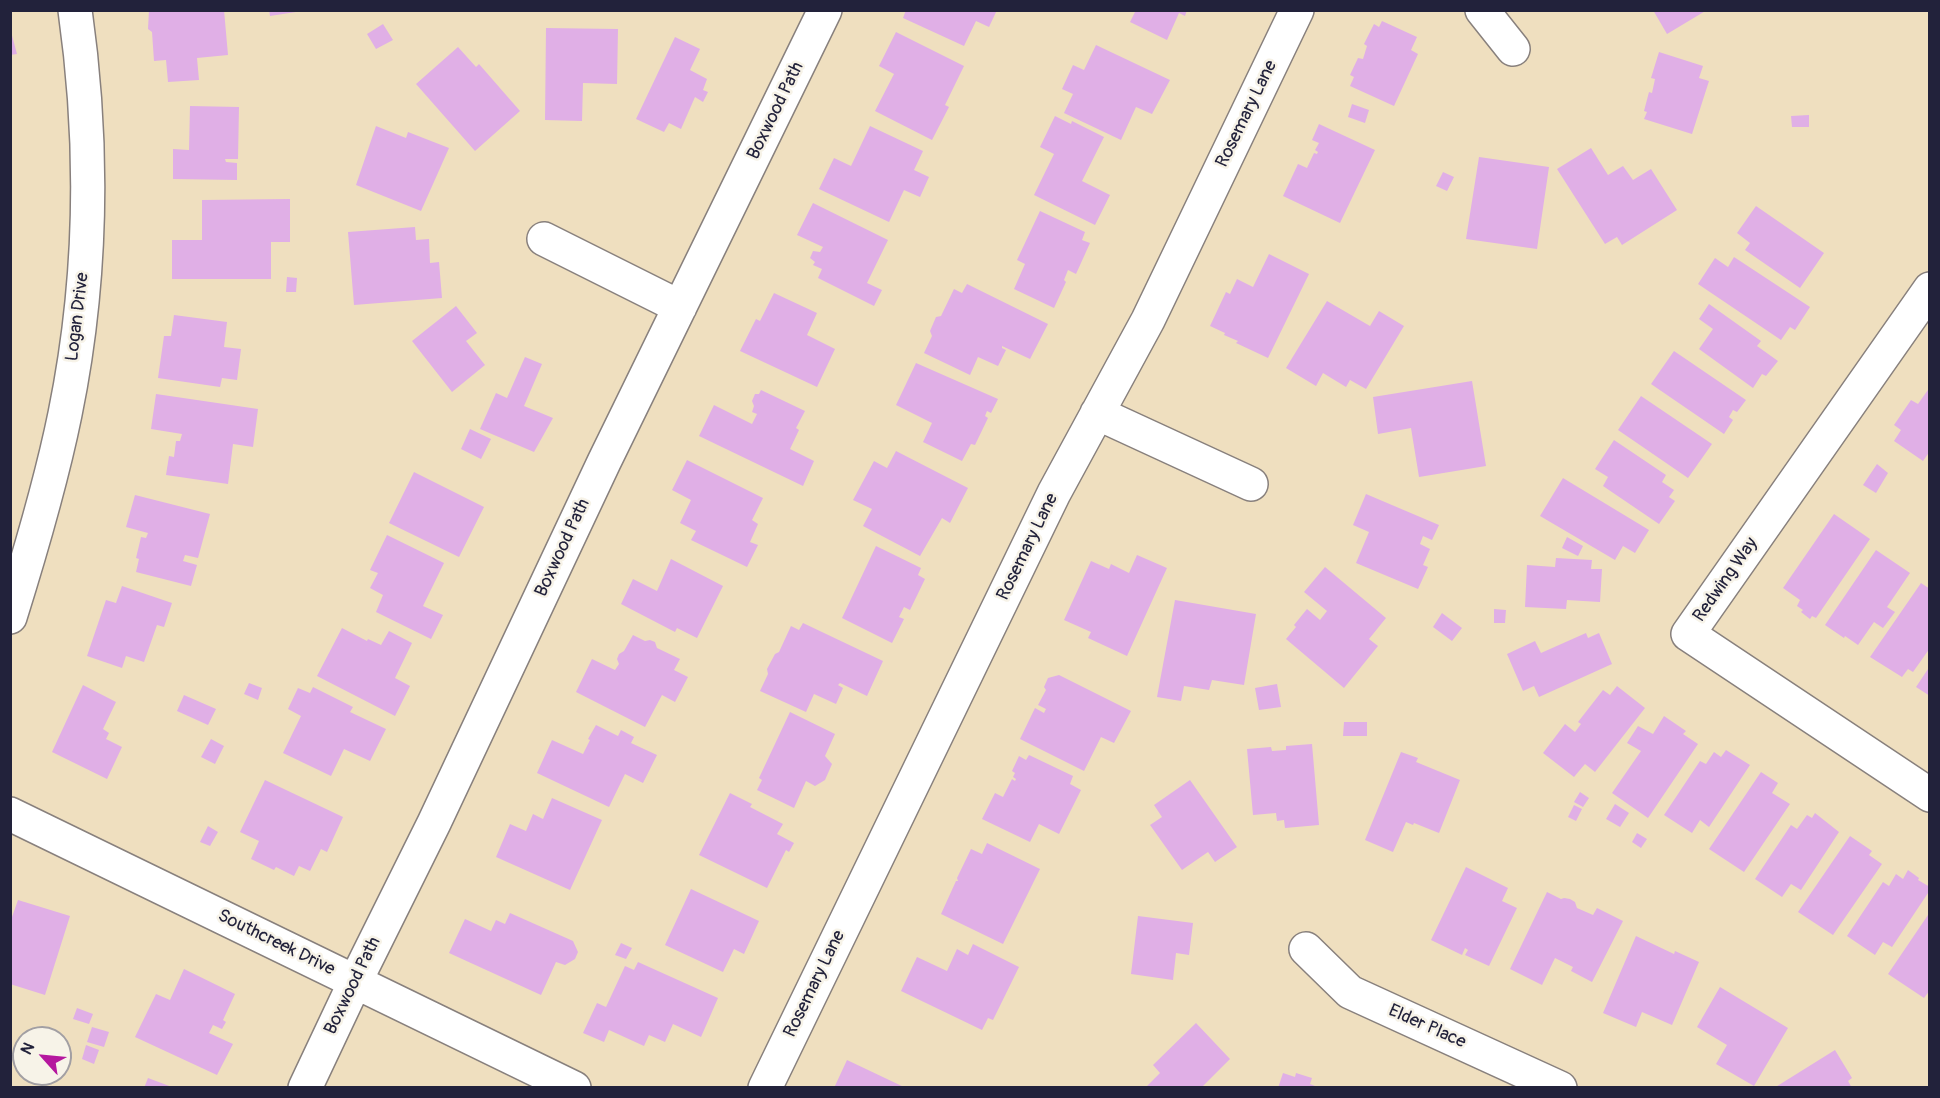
<!DOCTYPE html>
<style>
body{margin:0}
#map{position:relative;width:1940px;height:1098px;overflow:hidden;background:#efdfbf;font-family:Pangolin,sans-serif}
canvas{display:block}
.frame{position:absolute;inset:0;border:12px solid #22223b;pointer-events:none}
.north{position:absolute;left:12px;top:1026px;width:60px;height:60px;box-sizing:border-box;background:#f7f3e8;border:2px solid #a29fa3;border-radius:50%;rotate:297deg;font-size:16px;font-weight:700;line-height:24px;text-align:center;color:#22223b}
.north::after{content:'';display:block;margin:auto;width:21px;height:27px;background:#b5179e;clip-path:polygon(50% 0,100% 100%,50% 72%,0 100%)}
</style>
<div id="map">
<canvas width="1940" height="1098"></canvas>
<div class="frame"></div>
<div class="north">N</div>
</div>
<script>
const g = document.querySelector('canvas').getContext('2d');
g.lineJoin = 'round';
function fillPath(path, color) { g.fillStyle = color; g.fill(path, 'evenodd'); }
function strokePath(path, color, width, dash) { g.strokeStyle = color; g.lineWidth = width; g.lineCap = dash ? 'butt' : 'round'; g.setLineDash(dash || []); g.stroke(path); }
function write(font, color, halo, rows, align = 'center') {
  g.font = font + ' Pangolin,sans-serif'; g.lineWidth = 5; g.setLineDash([]); g.textBaseline = 'middle'; g.strokeStyle = halo; g.fillStyle = color; for (const [text, x, y, turn = 0] of rows) {
    g.save(); g.translate(x, y); g.rotate((+turn || 0) * Math.PI / 180); g.textAlign = isNaN(turn) ? turn : align; if (halo) g.strokeText(text, 0, 0); g.fillText(text, 0, 0); g.restore();
  }
}
const building = new Path2D(`
 M149,10H224L228,55L197,58L199,80L168,82L166,60L154,61L152,32L148,29Z
 M269,10H296V12L270,16Z
 M906,10H997L989,27L976,21L964,46L903,18Z
 M1136,10H1187L1185,16L1179,13L1167,40L1130,22Z
 M1653,10H1707L1667,34Z
 M1382,21L1417,37L1411,50L1418,54L1394,106L1350,86L1354,77L1350,75L1358,58L1363,59L1367,46L1364,44L1374,24L1379,27Z
 M383,24L393,40L376,49L367,34Z
 M10,28L17,54L10,55Z
 M546,28L618,29L617,84L583,83L582,121L545,120Z
 M896,32L964,66L945,105L949,107L932,140L875,111L894,74L879,66Z
 M675,37L700,49L690,70L707,79L703,90L708,92L703,102L695,97L681,129L669,123L664,132L636,119Z
 M1096,45L1170,80L1152,114L1136,107L1121,140L1064,113L1073,94L1062,89L1073,65L1084,70Z
 M458,47L476,67L479,64L520,111L475,151L416,84Z
 M1659,52L1703,66L1699,78L1709,81L1692,134L1644,119L1647,112L1644,111L1649,92L1652,93L1655,79L1651,78Z
 M1352,104L1369,110L1365,123L1348,117Z
 M190,106L239,107L238,159H225L226,162L237,163V180L173,179V149L189,150Z
 M1809,115V127H1792L1791,116Z
 M1055,116L1071,124L1072,121L1104,137L1082,181L1110,195L1095,225L1034,195L1054,154L1040,147Z
 M1319,124L1375,150L1340,223L1283,196L1298,164L1307,168L1314,153L1317,154L1318,152L1315,150L1319,143L1312,140Z
 M376,126L406,138L408,132L449,148L421,211L356,185Z
 M870,126L923,151L914,170L929,177L920,197L904,190L889,222L819,189L834,158L851,166Z
 M1591,148L1608,175L1623,166L1633,180L1651,169L1677,210L1622,245L1617,237L1605,244L1557,169Z
 M1479,157L1549,167L1537,249L1466,239Z
 M1443,172L1454,177L1447,191L1436,186Z
 M290,199V242H271V279H172V240H202V200Z
 M813,203L888,240L867,283L882,290L874,306L818,278L822,269L813,265L815,262L810,258L813,251L820,252L823,247L797,235Z
 M1756,206L1824,253L1800,288L1745,250L1750,243L1737,233Z
 M1040,211L1085,232L1082,240L1090,243L1076,274L1068,270L1064,280L1066,282L1054,308L1014,289L1025,264L1017,260Z
 M415,227L416,240L429,239L430,263L439,262L442,298L354,305L348,232Z
 M1269,254L1309,274L1268,358L1236,343L1238,341L1224,335L1225,333L1210,326L1226,292L1230,294L1237,279L1253,287Z
 M1734,257L1810,307L1795,330L1790,327L1781,340L1698,284L1715,258L1728,267Z
 M287,277L297,278L296,292H286Z
 M967,284L1048,324L1030,359L1002,346V348L1006,350L998,366L978,357L970,375L924,353L932,336L930,331L936,317L941,316L954,289L962,293Z
 M774,293L817,313L807,335L835,349L817,387L740,351L756,319L760,321Z
 M1327,301L1370,326L1379,311L1404,326L1366,389L1350,380L1346,387L1323,373L1316,386L1286,368Z
 M1709,304L1761,341L1757,346L1778,361L1766,376L1762,374L1753,388L1699,349L1713,329L1699,319Z
 M456,306L477,333L466,341L485,365L452,392L412,341Z
 M174,315L227,322L224,347L241,349L237,380L222,378L220,387L158,378L164,336H171Z
 M1674,351L1746,400L1737,412L1733,410L1729,417L1733,420L1724,434L1651,384Z
 M525,357L542,364L524,406L553,418L534,452L480,429L496,393L507,398Z
 M916,363L998,399L991,413L987,411L985,416L988,418L975,445L971,444L962,461L923,442L932,423L896,405Z
 M1472,381L1486,466L1419,477L1411,428L1378,434L1373,397Z
 M1930,387V451L1923,461L1894,441L1901,430L1894,425L1911,400L1918,404Z
 M761,390L805,411L796,428L799,430L790,449L814,461L803,486L699,436L714,405L752,424L757,414L752,412L754,406L752,401L755,394H759Z
 M156,394L258,409L253,447L233,444L228,484L166,475L169,456L174,457L176,441H180L182,434L151,429Z
 M1641,396L1712,444L1688,478L1618,430Z
 M470,429L491,439L481,459L461,449Z
 M1614,440L1666,475L1662,482L1674,490L1669,497L1675,501L1659,524L1603,486L1608,477L1595,469Z
 M896,451L968,488L950,523L942,518L920,556L863,526L872,509L853,500L874,461L887,468Z
 M687,460L763,498L752,520L758,524L750,542L758,545L747,567L691,540L696,531L680,523L691,500L672,490Z
 M1877,464L1888,473L1876,493L1863,485Z
 M414,472L484,507L459,557L389,523Z
 M1563,478L1649,530L1635,553L1623,546L1615,560L1540,516Z
 M1366,494L1439,525L1432,540L1423,536L1420,544L1430,549L1423,565L1428,567L1418,589L1356,563L1369,532L1353,525Z
 M135,495L210,514L198,558L185,555L183,561L197,565L191,586L136,572L139,559L136,558L141,537L146,538L148,533L126,527Z
 M1834,514L1870,539L1816,618L1812,616L1810,619L1801,612L1803,610L1797,606L1800,600L1783,588Z
 M387,535L444,563L423,606L443,615L431,639L376,612L383,595L370,588L378,573L370,570Z
 M1567,537L1583,546L1578,556L1562,548Z
 M876,546L921,568L918,575L925,579L910,610L904,607L899,617L904,619L892,643L842,618Z
 M1876,550L1910,573L1887,607L1895,612L1883,628L1874,622L1858,645L1845,636L1844,638L1825,625Z
 M1137,555L1167,568L1127,656L1088,638L1091,632L1064,620L1091,561L1109,569L1111,564L1129,573Z
 M1556,558L1592,560L1591,569H1602L1600,602L1567,600L1566,609L1525,607L1527,565L1555,567Z
 M671,559L723,586L697,638L677,628L675,632L621,604L633,579L657,591Z
 M1325,567L1386,618L1369,639L1378,646L1344,688L1286,639L1296,627L1294,625L1307,609L1320,620L1327,611L1304,592Z
 M1921,583L1930,589V648L1913,672L1908,669L1902,677L1870,657Z
 M122,586L172,603L164,627L157,625L144,662L126,656L122,668L87,656L106,600L116,603Z
 M1175,600L1256,614L1244,685L1212,680L1209,690L1184,686L1181,701L1157,697Z
 M1494,609L1506,610L1505,623H1494Z
 M1442,613L1462,628L1452,641L1433,627Z
 M803,623L883,661L867,696L840,683L838,685L843,688L836,704L814,694L806,712L760,691L768,674L767,669L775,654L779,652L791,626L799,630Z
 M342,628L367,641L368,639L381,645L389,631L412,643L395,678L410,686L395,716L317,676Z
 M1586,633L1588,638L1599,633L1612,664L1539,697L1534,686L1523,691L1507,654L1535,641L1541,653Z
 M633,635L645,641L650,640L655,642L657,648L680,659L674,670L688,677L675,702L662,695L645,727L576,692L592,659L615,670L619,664L617,659L619,654L624,651Z
 M1930,666V696L1916,687Z
 M1059,675L1131,711L1114,743L1101,737L1084,771L1020,739L1035,708L1044,713L1046,709L1038,705L1046,690L1044,687L1048,678Z
 M249,683L262,688L258,700L244,694Z
 M1277,684L1281,707L1259,710L1255,688Z
 M83,685L116,702L103,729L109,733L106,739L122,747L107,779L52,752Z
 M1617,686L1645,708L1595,772L1585,764L1574,777L1543,753L1565,724L1575,732L1581,724L1578,722L1603,690L1610,695Z
 M313,687L353,707L350,712L386,729L370,761L344,749L331,776L283,753L301,716L288,709L298,688L310,693Z
 M184,695L216,709L208,725L177,711Z
 M790,712L835,734L825,756L832,764L825,780L815,786L806,781L794,808L757,790L762,780L759,778Z
 M1664,716L1686,731L1683,734L1698,744L1648,818L1612,793L1641,751L1627,743L1638,726L1653,734Z
 M1344,722H1367V736H1343Z
 M596,725L618,736L621,730L634,737L631,743L657,755L643,783L625,774L609,807L537,773L552,740L583,754L590,740L588,739Z
 M211,739L224,746L215,764L201,757Z
 M1312,744L1319,825L1285,828L1284,820L1277,821L1276,813L1253,815L1247,749L1271,747L1272,751L1286,750V746Z
 M1726,750L1750,765L1709,827L1700,820L1692,833L1664,815L1700,761L1706,764L1714,752L1721,757Z
 M1401,752L1418,758L1416,762L1460,780L1439,833L1414,823L1413,825L1406,822L1393,852L1365,840Z
 M1029,755L1073,776L1070,784L1081,790L1059,834L1039,824L1030,842L982,819L995,793L1003,797L1012,779L1015,781L1016,779L1013,777L1015,773L1012,771L1019,756L1026,760Z
 M1761,772L1778,783L1772,793L1790,804L1744,872L1709,849Z
 M265,780L343,817L327,852L321,849L310,871L299,866L294,876L276,867L274,870L251,859L259,841L240,832Z
 M1190,780L1237,847L1215,862L1208,852L1182,870L1150,825L1162,817L1154,805Z
 M1580,792L1589,798L1583,807L1574,802Z
 M730,793L752,804L750,807L783,824L777,834L794,843L789,852L786,850L767,888L699,855Z
 M552,798L602,820L570,890L496,857L510,824L526,831L533,814L543,819Z
 M1615,804L1629,813L1620,827L1606,819Z
 M1574,805L1582,809L1576,821L1568,817Z
 M1815,813L1839,832L1801,890L1791,884L1782,897L1755,879L1791,825L1797,829L1807,815L1812,818Z
 M208,826L218,832L210,846L200,842Z
 M1637,833L1647,839L1641,848L1632,842Z
 M1850,836L1872,851L1869,855L1882,864L1833,935L1798,912Z
 M987,843L1040,869L1003,944L941,914L956,881H958L957,878L971,849L982,854Z
 M1466,867L1508,888L1502,901L1517,908L1489,966L1465,955L1468,950L1465,948L1462,955L1431,940Z
 M1908,870L1919,878L1918,880L1930,887V890L1892,947L1883,942L1875,955L1847,936L1883,882L1889,886L1896,874L1903,879Z
 M691,889L759,921L744,954L734,949L723,972L665,945Z
 M1547,892L1561,899L1564,898L1570,899L1575,902L1577,908L1593,915L1597,908L1623,921L1592,982L1571,971L1573,967L1555,958L1542,985L1510,969Z
 M18,900L70,916L45,995L10,984V917H12Z
 M1930,912V990L1924,998L1888,974Z
 M510,913L573,941L578,952L575,959L565,965L556,962L541,995L449,953L465,919L491,931L496,920L505,924Z
 M1138,916L1193,923L1189,955L1176,953L1173,980L1131,974Z
 M1636,936L1674,954L1675,951L1699,962L1672,1025L1642,1012L1636,1027L1603,1013Z
 M621,943L632,948L626,959L615,955Z
 M973,944L1019,967L993,1020L988,1018L982,1030L901,991L917,957L947,971L957,949L968,955Z
 M638,962L718,998L701,1037L673,1024L665,1042L649,1035L644,1046L609,1030L604,1042L583,1033L597,1003L606,1007L625,966L634,970Z
 M184,969L235,994L223,1020L226,1022L222,1029L213,1025L209,1033L233,1044L217,1075L135,1037L156,994L170,1000Z
 M1720,987L1788,1028L1754,1086L1716,1064L1727,1045L1697,1027Z
 M77,1008L93,1014L89,1024L73,1019Z
 M1196,1023L1230,1059L1201,1088H1145L1160,1073L1153,1065Z
 M92,1027L109,1032L104,1047L87,1042Z
 M86,1045L99,1050L94,1064L82,1059Z
 M1835,1050L1852,1078L1848,1081L1852,1088H1774Z
 M847,1060L906,1088H834Z
 M1283,1073L1295,1077L1296,1073L1312,1078L1310,1084L1320,1088H1278Z
 M148,1078L172,1087V1088H144Z`);
const minor = new Path2D(`
 M1482,10L1513,49
 M544,239L680,307
 M1930,289L1688,634L1930,795
 M1097,413L1251,484
 M10,617C31,550 51,483 65,414C92,282 94,144 75,10
 M10,814L574,1088
 M1306,949L1350,992L1560,1088
 M305,1088L355,982L434,823L604,462L825,10
 M765,1088L1054,493L1148,320L1297,10`);
const streetNames = [
 ["Boxwood Path",776,111,-64],
 ["Rosemary Lane",1247,114,-64],
 ["Logan Drive",78,317,-83],
 ["Rosemary Lane",1028,547,-64],
 ["Boxwood Path",563,548,-65],
 ["Redwing Way",1726,580,-55],
 ["Southcreek Drive",276,943,26],
 ["Rosemary Lane",815,984,-64],
 ["Boxwood Path",353,986,-64],
 ["Elder Place",1427,1027,24]
];
fillPath(building, '#e0afe6');
strokePath(minor, '#88807d', 36);
strokePath(minor, '#fff', 33);
write('18px', '#22223b', '#f7f3e8', streetNames);
</script>
